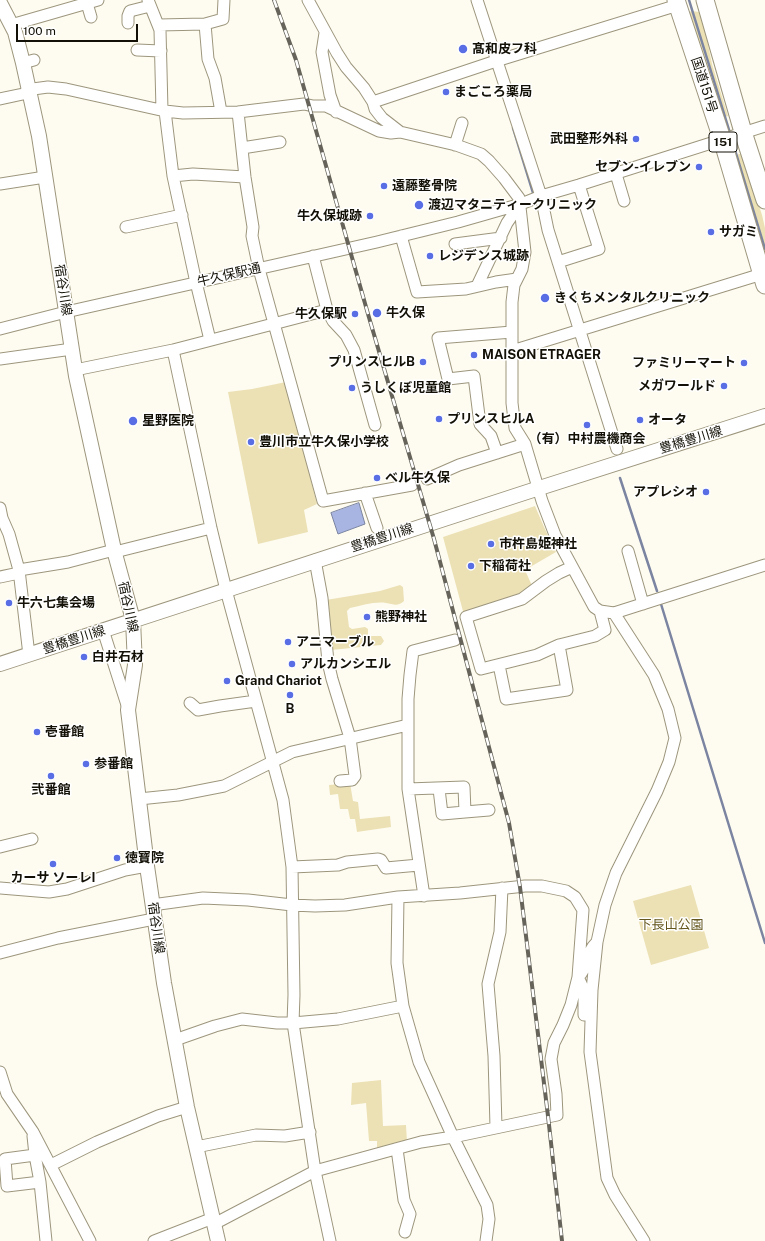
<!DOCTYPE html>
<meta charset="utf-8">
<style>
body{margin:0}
#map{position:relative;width:765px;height:1241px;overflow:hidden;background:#fefcf1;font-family:"Public Sans",sans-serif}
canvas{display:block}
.scale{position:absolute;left:16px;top:24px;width:122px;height:18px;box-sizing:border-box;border:2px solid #131107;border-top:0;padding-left:5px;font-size:12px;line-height:14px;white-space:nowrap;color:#131107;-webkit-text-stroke:3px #fff;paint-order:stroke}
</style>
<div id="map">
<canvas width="765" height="1241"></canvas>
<div class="scale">100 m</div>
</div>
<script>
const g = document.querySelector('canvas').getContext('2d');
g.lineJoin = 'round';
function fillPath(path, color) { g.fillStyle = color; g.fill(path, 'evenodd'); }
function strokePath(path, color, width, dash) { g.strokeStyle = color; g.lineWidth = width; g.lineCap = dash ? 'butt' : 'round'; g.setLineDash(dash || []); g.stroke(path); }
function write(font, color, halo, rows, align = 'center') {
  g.font = font + ' "Public Sans","Noto Sans JP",sans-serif'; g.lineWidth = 3; g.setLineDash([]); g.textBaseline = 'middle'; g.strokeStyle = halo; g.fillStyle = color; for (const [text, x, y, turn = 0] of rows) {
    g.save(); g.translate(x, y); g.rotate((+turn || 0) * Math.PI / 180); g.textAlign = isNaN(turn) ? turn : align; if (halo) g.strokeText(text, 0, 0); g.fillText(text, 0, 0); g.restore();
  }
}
const green = new Path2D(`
 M692,11L699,12L706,35L712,64L728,116L718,119L689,12Z
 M742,153L762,215L765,228V276L734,156Z
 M286,382L317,504L304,510L308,532L258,544L228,392L252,389Z
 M535,506L544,527L556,552L525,570L533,588L521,596L464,615L443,537Z
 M400,585L403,587L404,601C398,607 393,604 386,603C376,601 360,606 350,608L347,611L349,627L352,629L365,627L368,629V636H381L384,641L381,645L331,650L326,600L380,591Z
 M350,783L353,801L358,802L360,819L390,816L391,827L357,832L355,819H350L348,809H340L338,794L330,795L329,785Z
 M691,885L709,948L651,965L633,901Z
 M381,1080L383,1126L406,1125L407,1142L377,1149V1141H369L366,1103L351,1105L352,1083Z`);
const water = new Path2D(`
 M359,503L365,524L338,534L331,513Z`);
const stream = new Path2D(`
 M689,0L730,133
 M513,128L533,193
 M732,140L765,249
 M620,478L657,591
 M661,604L765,943`);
const minor = new Path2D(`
 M86,0L91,17
 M148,0L160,30L162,110
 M308,0L337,53L346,67L364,88L373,102L375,109L382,118L400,132L456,145L481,154L489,161L504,178L519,198L525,252L522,269L514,285L512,302V403L515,428L525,444L542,501L555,535L594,607L600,611L614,613L654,675L668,709L675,738L669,762L657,791L616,873L605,905L597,942L592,990L590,1052L607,1178L615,1195L644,1241
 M477,0L541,196L548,230L617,449
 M128,23V16L130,11L150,6
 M205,24L208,59L215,78L221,112
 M11,25L98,0
 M159,25L205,24L223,19L224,0
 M325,33L322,52L330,95L336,112
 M137,50L161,51
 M23,63L34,60
 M0,99L23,94L33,89L48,87L66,89L165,111L183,113L238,112L304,104L313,106H326L379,131L391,133L400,132
 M373,102L496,61L678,5
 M165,111L173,176L195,278L210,340
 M238,112L245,177L253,227L252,236L259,269L323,501L412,485
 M455,145L462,123
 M242,148L280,142
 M616,174L624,201
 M173,176L193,174L245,177
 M0,184L45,177
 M126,227L182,215
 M401,236L417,292L466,289L496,282L517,279
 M455,244L501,238
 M313,256L327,310L333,321L346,335L354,350L375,425
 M558,262L599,249L579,185
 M477,286L507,223L520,204
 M0,329L66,312L377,242L458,222L521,204L541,196L579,185L765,126
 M173,350L211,528L226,590L283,800L292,867L294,995L293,1023L315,1171L330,1241
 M512,351L762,274
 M0,359L72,349
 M75,370L173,350L327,310
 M497,453L491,436L480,424L474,376L448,379L438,338L512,332
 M427,479L459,465L525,444
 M365,493L377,528
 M0,508L2,518L9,534L19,570L29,655
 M628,551L643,604
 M115,552L211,528
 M315,560L322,598L328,662L332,679L350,738L355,776L352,780L340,781
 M572,567L559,573L546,581L522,599L466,617L481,669L537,655L559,645L595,636L605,630L600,611
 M19,570L68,562L114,550
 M0,577L19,573
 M614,613L765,565
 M103,630L128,708
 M499,665L506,699L567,690L559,645
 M190,703L198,710L220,706L256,701
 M408,789L464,787L465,812L489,810
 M439,789L442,814L465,812
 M139,799L178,795L224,786L292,752L408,725
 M0,847L32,839
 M292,867L338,865L347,862L378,859L381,860L386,868L419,865
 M0,888L49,892L67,889L125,870L147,866
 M424,896L408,789V699L410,675L413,651L455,640
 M398,897L397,963L403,1006L419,1062L453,1137L487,1205L489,1219L486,1241
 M152,905L203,898L248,900L292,905L315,906L345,905L398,897L460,893L525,886H542L566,891L575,897L583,910L578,977C588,969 585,953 596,943
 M0,953L58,938L154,919
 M578,977L584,990V1015
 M175,1040L215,1026L242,1019L277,1023H293L338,1019L403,1006
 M0,1072L7,1094L33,1132L90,1241
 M496,1127L494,1056L488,984L500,932L502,888
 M33,1136L35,1155L40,1182L46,1241
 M196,1147L256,1135L285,1136L310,1132
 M397,1149L404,1200L410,1214L405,1232
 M35,1155L5,1159L7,1186L40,1182
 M51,1165L97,1142L158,1116L187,1107
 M214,1224L315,1171L421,1142L453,1137L557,1115L556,1094L551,1059L554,1043L563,1025L571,1005L578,977
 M154,1241L213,1218`);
const major = new Path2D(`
 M0,3L15,32L23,63L39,136L76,376L114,550L133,620L135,665L128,710L147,866L164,983L187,1107L218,1241
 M0,664L527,492L765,416`);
const highway = new Path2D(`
 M676,0L722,139L765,285
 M705,0L743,132L765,200`);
const rail = new Path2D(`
 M274,0L296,60L368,314L434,539L509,823L520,887L548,1116L562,1241`);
const markers = [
 [463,49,5,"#596ee5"],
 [446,92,4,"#596ee5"],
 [636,139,4,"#596ee5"],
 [699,167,4,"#596ee5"],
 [384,186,4,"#596ee5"],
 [419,205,5,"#596ee5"],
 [370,216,4,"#596ee5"],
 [711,232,4,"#596ee5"],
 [430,256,4,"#596ee5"],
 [545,298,5,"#596ee5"],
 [377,313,5,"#596ee5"],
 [355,314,4,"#596ee5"],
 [474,355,4,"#596ee5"],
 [423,362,4,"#596ee5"],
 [744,363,4,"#596ee5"],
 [724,386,4,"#596ee5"],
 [352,388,4,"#596ee5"],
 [439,419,4,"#596ee5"],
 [640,420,4,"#596ee5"],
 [133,421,5,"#596ee5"],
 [587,425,4,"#596ee5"],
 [251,442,4,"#596ee5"],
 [377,478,4,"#596ee5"],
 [706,492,4,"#596ee5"],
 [491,544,4,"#596ee5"],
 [471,566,4,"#596ee5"],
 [9,603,4,"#596ee5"],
 [367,617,4,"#596ee5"],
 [288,642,4,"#596ee5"],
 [84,657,4,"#596ee5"],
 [292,664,4,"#596ee5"],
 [227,681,4,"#596ee5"],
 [290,695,4,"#596ee5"],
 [37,732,4,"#596ee5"],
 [86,764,4,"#596ee5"],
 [51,776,4,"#596ee5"],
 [117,858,4,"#596ee5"],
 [53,864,4,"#596ee5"]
];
const shields = [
 [723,142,28]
];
const shieldNames = [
 ["151",723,142]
];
const poiNames = [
 ["髙和皮フ科",472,49],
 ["まごころ薬局",454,92],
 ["武田整形外科",628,139,"right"],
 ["セブン-イレブン",691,167,"right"],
 ["遠藤整骨院",392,186],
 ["渡辺マタニティークリニック",428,205],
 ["牛久保城跡",362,216,"right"],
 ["サガミ",719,232],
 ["レジデンス城跡",438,256],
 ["きくちメンタルクリニック",554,298],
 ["牛久保",386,313],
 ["牛久保駅",347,314,"right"],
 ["MAISON ETRAGER",482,355],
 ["プリンスヒルB",415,362,"right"],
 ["ファミリーマート",736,363,"right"],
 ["メガワールド",716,386,"right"],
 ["うしくぼ児童館",360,388],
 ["プリンスヒルA",447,419],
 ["オータ",648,420],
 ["星野医院",142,421],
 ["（有）中村農機商会",587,439,"center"],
 ["豊川市立牛久保小学校",259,442],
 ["ベル牛久保",385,478],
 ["アプレシオ",698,492,"right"],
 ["市杵島姫神社",499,544],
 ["下稲荷社",479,566],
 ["牛六七集会場",17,603],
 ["熊野神社",375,617],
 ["アニマーブル",296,642],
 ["白井石材",92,657],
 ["アルカンシエル",300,664],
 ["Grand Chariot",235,681],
 ["B",290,709,"center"],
 ["壱番館",45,732],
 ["参番館",94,764],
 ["弐番館",51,790,"center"],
 ["徳寶院",125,858],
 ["カーサ ソーレI",53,878,"center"]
];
const streetNames = [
 ["国道151号",704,85,72],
 ["牛久保駅通",229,275,-13],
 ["宿谷川線",63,290,81],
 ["豊橋豊川線",691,440,-17],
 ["豊橋豊川線",382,538,-18],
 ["宿谷川線",128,607,78],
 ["豊橋豊川線",74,640,-18],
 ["宿谷川線",156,928,82]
];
const parkNames = [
 ["下長山公園",671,925]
];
fillPath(green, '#ece1b5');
fillPath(water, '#a8b5e2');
strokePath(water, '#7b84a0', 1);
strokePath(stream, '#7b84a0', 2.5);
strokePath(minor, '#9d967d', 13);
strokePath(major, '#9d967d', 16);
strokePath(highway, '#9d967d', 19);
strokePath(minor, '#fff', 11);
strokePath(major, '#fff', 14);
strokePath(highway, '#fff', 17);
strokePath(rail, '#66645a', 4);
strokePath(rail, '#fff', 2.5, [8]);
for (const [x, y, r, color] of markers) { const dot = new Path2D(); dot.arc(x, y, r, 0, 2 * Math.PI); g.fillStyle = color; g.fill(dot); strokePath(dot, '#fff', 1.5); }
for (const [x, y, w] of shields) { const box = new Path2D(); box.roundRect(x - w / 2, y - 10, w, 20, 3); g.fillStyle = '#fff'; g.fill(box); strokePath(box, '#131107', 1); }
write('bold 12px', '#131107', null, shieldNames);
write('bold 13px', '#131107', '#fff', poiNames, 'left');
write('13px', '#131107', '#fff', streetNames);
write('13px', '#65571e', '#fff', parkNames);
</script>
